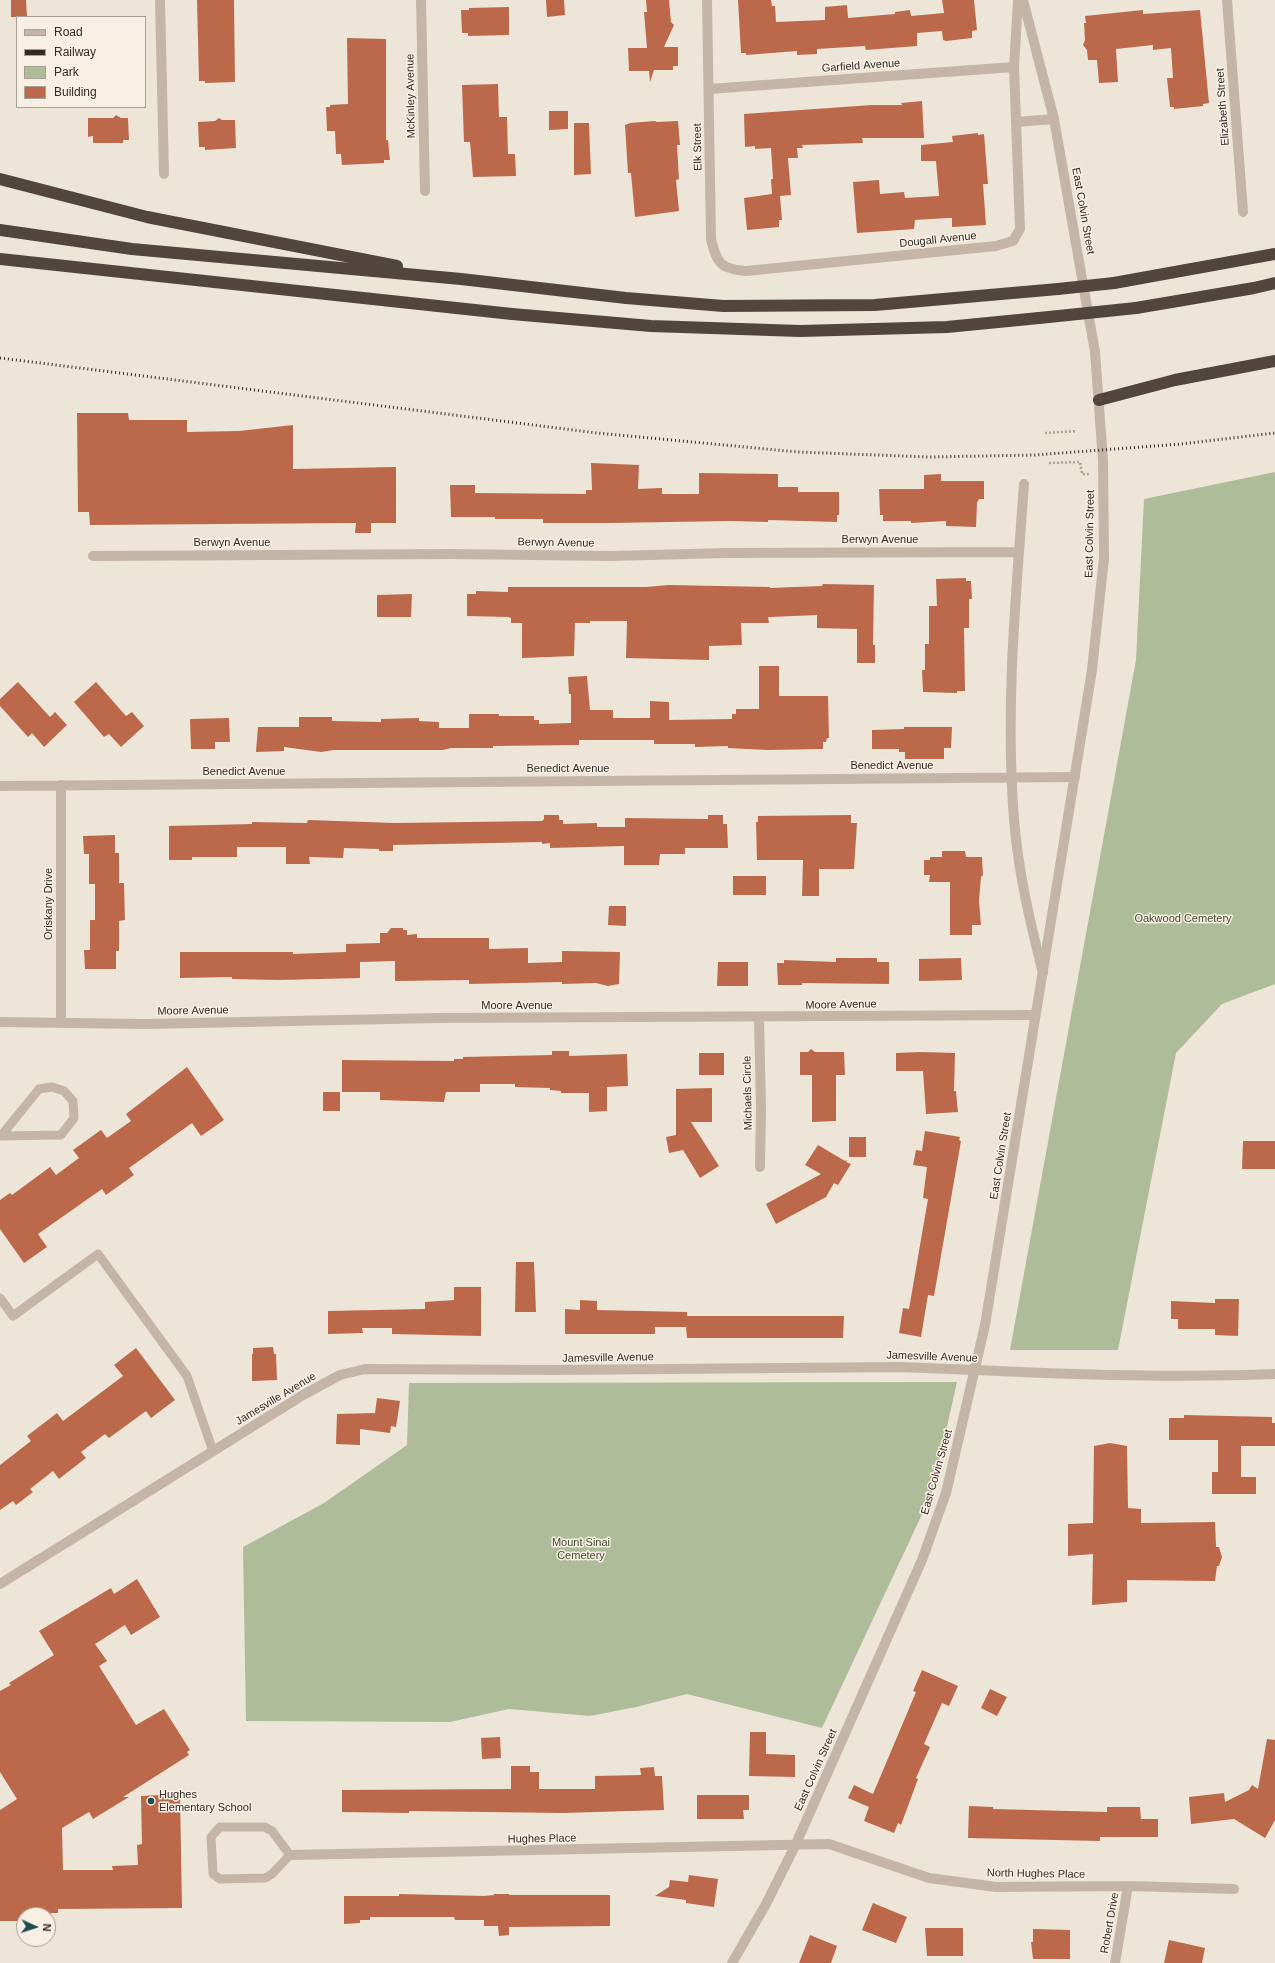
<!DOCTYPE html>
<style>
body{margin:0}
#map{position:relative;width:1275px;height:1963px;overflow:hidden;background:#eee5d9;font-family:Helvetica,sans-serif}
canvas{display:block}
.legend{position:absolute;left:16px;top:16px;width:130px;height:92px;box-sizing:border-box;background:#f7efe4;border:1px solid #a8a098;margin:0;padding:5px 7px;list-style:none;font-size:12px;color:#322a26}
.legend li{display:flex;align-items:center;gap:8px;height:20px}
.legend b{width:20px;border:1px solid #a8a098}
.north{position:absolute;left:16px;top:1907px;width:40px;height:40px;box-sizing:border-box;background:#f7efe4;border:1px solid #a8a098;border-radius:50%;rotate:93deg;font-size:11px;font-weight:700;line-height:16px;text-align:center;color:#322a26}
.north::after{content:'';display:block;margin:auto;width:14px;height:18px;background:#204b4f;clip-path:polygon(50% 0,100% 100%,50% 72%,0 100%)}
</style>
<div id="map">
<canvas width="1275" height="1963"></canvas>
<ul class="legend">
<li><b style="height:5px;background:#c5b5a6"></b>Road</li>
<li><b style="height:5px;background:#322a26"></b>Railway</li>
<li><b style="height:11px;background:#afbc9a"></b>Park</li>
<li><b style="height:11px;background:#bb694a"></b>Building</li>
</ul>
<div class="north">N</div>
</div>
<script>
const g = document.querySelector('canvas').getContext('2d');
g.lineJoin = 'round';
function fillPath(path, color) { g.fillStyle = color; g.fill(path, 'evenodd'); }
function strokePath(path, color, width, dash) { g.strokeStyle = color; g.lineWidth = width; g.lineCap = dash ? 'butt' : 'round'; g.setLineDash(dash || []); g.stroke(path); }
function write(font, color, halo, rows, align = 'center') {
  g.font = font + ' Helvetica,sans-serif'; g.lineWidth = 3; g.setLineDash([]); g.textBaseline = 'middle'; g.strokeStyle = halo; g.fillStyle = color; for (const [text, x, y, turn = 0] of rows) {
    g.save(); g.translate(x, y); g.rotate((+turn || 0) * Math.PI / 180); g.textAlign = isNaN(turn) ? turn : align; if (halo) g.strokeText(text, 0, 0); g.fillText(text, 0, 0); g.restore();
  }
}
const green = new Path2D(`
 M1275,472V984L1222,1004L1176,1053L1118,1350H1010L1136,660L1144,499Z
 M957,1382L932,1493L822,1728L687,1694L636,1707L590,1716L509,1709L450,1722L246,1721L243,1547L324,1503L407,1445L409,1383Z`);
const building = new Path2D(`
 M11,0H26L27,17H11Z
 M197,0H234L235,82L205,83V81H199Z
 M546,0H564L565,15L547,17Z
 M646,0H669L671,22L674,25L664,47H678V66H673V70H654L650,82L649,71H629L628,48H647L644,12H647Z
 M738,0H771L772,6H775L776,22L825,20V7L847,5L848,18L895,14V12L910,10L911,16L944,13L942,0H974L977,30L972,31V38L946,41L943,40L942,31L917,33V46L866,50L865,46L817,49V54L797,55V51L746,55V53H741Z
 M509,7V35L468,36V33H462L461,10H469V8Z
 M1143,10V14L1200,10L1209,103L1203,104V106L1174,109V107H1170L1167,78H1173L1171,48L1153,50V45L1116,49L1118,82L1099,83L1097,60H1088L1087,50L1083,45L1085,40L1084,23H1086L1085,16Z
 M347,38L386,39V140H388L390,160H384V163L342,165L341,154H336L335,131H327L326,107H330V105L348,104Z
 M498,84L499,117H507L508,154H515L516,176L473,177L470,142H464L462,85Z
 M922,101L924,138H862L863,143L802,145L803,148H797L798,158H788L791,195L780,196L782,220H779V227L747,230L744,198L772,194L771,179H773L771,148L755,149V146L745,147L744,114L872,105H902L901,103Z
 M549,111H568V129L549,130Z
 M116,115L121,118H128L129,140H123V143H93V136L88,137V118H113Z
 M219,118L222,120H235L236,148L205,150V147H199L198,122L215,121Z
 M655,121L657,122L678,121L680,145H677L679,179L676,180L679,211L635,217L631,173H628L625,125L630,123Z
 M574,123H589L591,174L574,175Z
 M978,133V135L984,134L988,184H983L986,225L952,227V218H947L915,220L914,229L857,233L853,182L879,180L880,194L904,192L905,198L939,196L936,161H921V145L953,142L952,136Z
 M77,413H128L129,420H187V432L239,431L293,425V469L396,467V523H371V533H355L356,523L90,525L89,512H78Z
 M591,463L639,465L638,489L662,488V494H699V473L778,474V487H798V492H839V515H837V522L768,520V522L731,521L609,523H543V519H495V517H451L450,485H475V493L586,494V490H592Z
 M941,474V481H984V499H979L977,503L976,527L946,526V521L911,523V521H883V515H880L879,489H924V475Z
 M966,578V581H971L972,599H969V628H964L965,691H957V693L923,692L922,670H925V644H929V606H937L936,579Z
 M823,584L874,585L873,645H875V663H857V629L817,628V615L771,617H768L769,623H741L742,645L709,646V660L626,658L627,621H590V623H575L574,656L522,658V623H511V618L508,617L467,616V594H476V591L508,592V587H646L669,585L770,587V588L822,586Z
 M412,594L411,617H377V595Z
 M759,666H779V696H828L829,738H827L826,742H823V749L767,750L728,748V746L695,747V744H654V740H579V745L493,746V748H451L443,750H334L321,752L284,747V751L256,752L258,727H299V717H332V721L381,722V719L419,718V721L439,722V728H469V714H499V716H534V720H539V724L571,723V694H569L568,677L587,676L590,710H613V718H650V701L669,702V720L732,719V714H736V709H759Z
 M18,682L50,717L55,712L67,725L44,747L32,733L28,737L0,706V699Z
 M96,682L126,716L132,712L144,726L121,747L109,734L104,737L74,702Z
 M229,718L230,742H215V749H191L190,719Z
 M904,727H952L951,748H944V759H905V752H899V749H872V730L904,729Z
 M544,815H559V820H563V824L597,823V827H625V818L708,819V815H723V824H727L728,848H685V854H660L659,865H624V846L550,848V843L542,844V842L393,845V851H379V849L344,848L343,858L309,857L310,864H286V847H237V857H192V860H169V826L252,824V822L307,823L308,820L395,823L542,821L544,819Z
 M851,815V823H857L854,869H819V896H802L803,860H757L756,822H758V816Z
 M115,835V853H119V883H124L125,920L119,921V951H116V969H85L84,950H90V920H95V884H89V854H84L83,836Z
 M942,851H965L966,857H982L983,875L981,877L979,901L981,925H972V935H950V882H929L930,875H924V860H930V857H942Z
 M733,876H766V895H733Z
 M609,906H626V926L608,925Z
 M391,928H403V930H407V935L417,934V938H489V949L528,948V963L562,962V951L620,952L619,984L608,986L596,983L562,984V982L469,984V980L395,981V961L360,962V978L280,980L232,979V977L180,978V952H293V954L346,952V944L380,943V933H387Z
 M836,958H877V962H889V984L802,983V985H778L777,963H784V960L836,962Z
 M961,958L962,980L919,981V959Z
 M718,962H748V986H717Z
 M811,1049L815,1052H844L845,1075H836V1121L812,1122V1075H800V1052H808Z
 M552,1051H569V1056L627,1054L628,1086L607,1087V1111L589,1112V1093H561V1091L550,1090V1088L515,1087V1084H480V1092H446L444,1102L380,1100V1092H342V1060L454,1061V1059H463V1057L552,1055Z
 M921,1052L955,1053L954,1091H956L958,1112L926,1114L923,1071H896V1053Z
 M699,1053H724V1075H699Z
 M187,1067L224,1120L201,1136L192,1123L129,1168L134,1175L106,1195L102,1189L38,1234L47,1247L24,1263L0,1229V1200L10,1193L12,1195L50,1167L56,1175L79,1158L73,1150L101,1130L107,1138L131,1121L126,1114Z
 M712,1088V1122H691L719,1166L700,1178L683,1150L669,1153L666,1137L676,1135V1089Z
 M323,1092H340V1111H323Z
 M925,1131L960,1137L959,1140L961,1141L934,1296L928,1295L921,1337L899,1333L903,1308L909,1309L928,1199L923,1198L927,1167L913,1165L916,1150L922,1151Z
 M849,1137H866V1157H849Z
 M1243,1141H1275V1169H1242Z
 M818,1145L845,1161L847,1160L846,1162L851,1164L838,1185L834,1183L826,1197L776,1224L766,1204L821,1174L805,1165Z
 M516,1262H534L536,1312H515Z
 M454,1287H481V1336L392,1334V1328H362L363,1333L328,1334V1311L425,1309V1302L454,1300Z
 M1215,1299H1239L1238,1336L1215,1335V1329H1178V1319H1171V1301L1215,1303Z
 M580,1300L597,1301V1310L687,1312V1316H844L843,1338H687L686,1327H655V1334H565V1309L580,1310Z
 M273,1347L274,1354H276L277,1380L252,1381V1354H253V1348Z
 M136,1348L175,1400L151,1418L146,1411L109,1438L105,1434L81,1452L86,1458L59,1479L53,1471L30,1489L33,1492L16,1505L13,1501L0,1510V1465L31,1441L27,1436L57,1413L63,1421L123,1376L114,1365Z
 M377,1398L400,1401L396,1427L391,1426L390,1433L360,1429V1445L336,1444L337,1414L375,1413Z
 M1184,1415L1272,1417V1423H1275V1446H1241V1477H1256V1494H1212V1472H1218V1440H1169V1418H1184Z
 M1110,1443L1127,1446L1128,1508L1141,1509V1523L1215,1522L1216,1547H1219L1222,1557L1219,1566H1217L1215,1581L1127,1580V1602L1092,1605L1093,1554L1068,1556V1524L1093,1523L1094,1446Z
 M137,1579L160,1617L131,1635L125,1625L95,1644L107,1661L99,1666L136,1725L164,1709L190,1750L187,1752L189,1755L123,1797H129L93,1819L89,1812L62,1828L63,1870H113L112,1866L138,1865L137,1845L142,1844L141,1796L180,1794L182,1908L58,1909V1913H51V1920L48,1921V1915H24V1921H0V1810L17,1799L0,1772V1691L11,1685L9,1683L54,1655L39,1631L111,1588L114,1594Z
 M922,1670L958,1686L949,1706L942,1703L924,1744L930,1747L916,1778L918,1779L901,1825L898,1823L894,1833L864,1821L869,1807L848,1798L854,1785L873,1794L916,1692L913,1691Z
 M990,1689L1007,1697L997,1716L981,1708Z
 M750,1732H766V1754L795,1755V1777L749,1776Z
 M500,1737L501,1758L482,1759L481,1738Z
 M1267,1739L1275,1740V1820L1265,1838L1234,1819L1191,1824L1189,1797L1224,1793L1225,1802L1249,1790L1252,1785L1258,1789Z
 M511,1766H530V1772H539V1789H595V1776L641,1775L640,1768L654,1767L655,1776H662L664,1810L563,1813L409,1811V1813L342,1812V1790L511,1789Z
 M697,1795H749V1810H743L744,1819H697Z
 M969,1806L993,1807V1809L1107,1812V1807H1140L1141,1819H1158V1837H1100V1841L968,1838Z
 M689,1875L718,1879L714,1907L686,1903V1900L655,1896L669,1887L670,1880L688,1882Z
 M399,1894L484,1896L494,1895V1894H509V1895H610V1926L509,1927V1935L499,1936L498,1926H484V1920H455L454,1917H370V1920H360V1923L344,1924V1896H399Z
 M873,1903L907,1917L896,1943L862,1930Z
 M925,1928H963V1956H927Z
 M1033,1929L1070,1930V1959H1033L1031,1942H1033Z
 M810,1935L837,1946L831,1963H799Z
 M1169,1940L1205,1948L1202,1963H1164Z`);
const path = new Path2D(`
 M1045,433L1077,431
 M1049,463L1080,462L1082,474H1089`);
const service = new Path2D(`
 M0,1136L61,1135L74,1118L73,1101L64,1091L52,1087L39,1089L1,1136
 M0,1298L13,1316L98,1254L187,1376L213,1451
 M220,1827H265L272,1831L290,1855L272,1874L265,1878L220,1879L213,1874L211,1837Z`);
const minor = new Path2D(`
 M160,0L164,174
 M421,0L425,191
 M707,0L711,239C717,263 720,269 746,271L996,246L1013,241L1020,229L1014,67L1018,0
 M1227,0L1243,212
 M709,89L1014,67
 M1016,122L1054,119
 M1024,484C1016,595 1005,708 1014,819C1018,871 1030,922 1043,973
 M93,556L451,554L611,556L726,553L1019,552
 M61,785V1023
 M0,786L1075,777
 M759,1018L761,1108L760,1167
 M0,1022L145,1024L438,1018L1035,1015
 M976,1370C1076,1375 1175,1378 1275,1374
 M290,1855L829,1844L929,1878L996,1887L1128,1886L1234,1889
 M1115,1963L1128,1886`);
const tertiary = new Path2D(`
 M0,1584L303,1395L340,1375L365,1369L554,1370L899,1367L976,1370
 M732,1963L766,1904L795,1846L922,1560L946,1493L985,1325L1092,670L1104,558L1103,461L1095,352L1054,119L1023,0`);
const motorway = new Path2D(`
 M0,179L147,217L397,266
 M0,230L132,249L461,279L626,298L723,306L875,305L1058,289
 M0,259L512,314L651,326L800,331L947,327L1039,318
 M1114,283L1275,254
 M1136,308L1254,288L1275,283
 M1099,400L1175,380L1275,361`);
const rail = new Path2D(`
 M0,358L597,433L798,452L929,457L1035,455L1181,444L1275,433`);
const motorwayBridge = new Path2D(`
 M1058,289L1114,283
 M1039,318L1136,308`);
const markers = [
 [151,1801,4,"#204b4f"]
];
const streetNames = [
 ["Garfield Avenue",861,66,-4],
 ["McKinley Avenue",411,96,-91],
 ["Elizabeth Street",1223,107,-94],
 ["Elk Street",698,147,-91],
 ["East Colvin Street",1083,211,80],
 ["Dougall Avenue",938,240,-6],
 ["East Colvin Street",1090,534,-89],
 ["Berwyn Avenue",880,540],
 ["Berwyn Avenue",232,543],
 ["Berwyn Avenue",556,543,1],
 ["Benedict Avenue",892,766],
 ["Benedict Avenue",568,769],
 ["Benedict Avenue",244,772],
 ["Oriskany Drive",49,904,-90],
 ["Moore Avenue",841,1005,-1],
 ["Moore Avenue",517,1006],
 ["Moore Avenue",193,1011,-1],
 ["Michaels Circle",748,1093,-91],
 ["East Colvin Street",1001,1156,-81],
 ["Jamesville Avenue",932,1357,2],
 ["Jamesville Avenue",608,1358,-1],
 ["Jamesville Avenue",276,1399,-31],
 ["East Colvin Street",937,1472,-74],
 ["East Colvin Street",816,1770,-66],
 ["Hughes Place",542,1839,-1],
 ["North Hughes Place",1036,1874,1],
 ["Robert Drive",1110,1923,-80]
];
const parkNames = [
 ["Oakwood Cemetery",1183,919],
 ["Mount Sinai",581,1543],
 ["Cemetery",581,1556]
];
const poiNames = [
 ["Hughes",159,1795],
 ["Elementary School",159,1808]
];
fillPath(green, '#afbc9a');
fillPath(building, '#bb694a');
strokePath(path, '#b19f90', 2.5, [2, 2]);
strokePath(service, '#c5b5a6', 9);
strokePath(minor, '#c5b5a6', 10);
strokePath(tertiary, '#c5b5a6', 10);
strokePath(motorway, '#52453e', 12);
strokePath(rail, '#322a26', 3, [1, 3]);
strokePath(motorwayBridge, '#52453e', 12);
for (const [x, y, r, color] of markers) { const dot = new Path2D(); dot.arc(x, y, r, 0, 2 * Math.PI); g.fillStyle = color; g.fill(dot); strokePath(dot, '#f7efe4', 1.5); }
write('11px', '#322a26', '#f7efe4', streetNames);
write('11px', '#404e2c', '#f7efe4', parkNames);
write('11px', '#322a26', '#f7efe4', poiNames, 'left');
</script>
